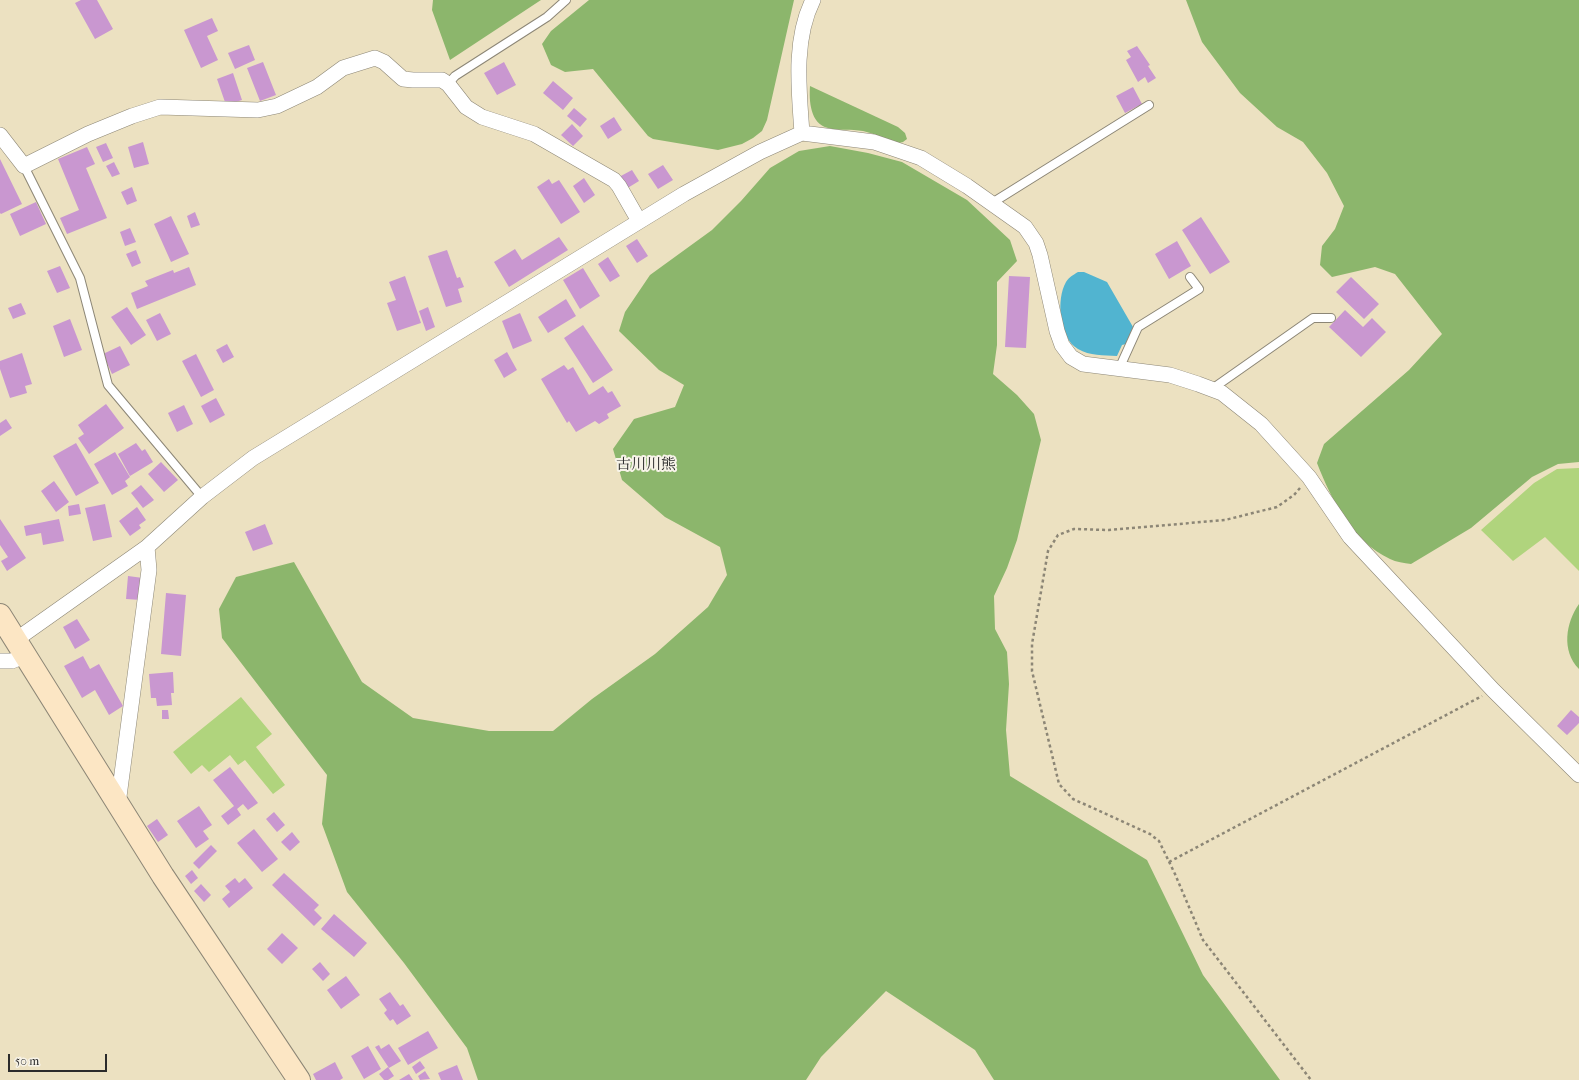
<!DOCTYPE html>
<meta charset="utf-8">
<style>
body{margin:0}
#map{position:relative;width:1579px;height:1080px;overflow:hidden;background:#ece1c1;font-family:"IM FELL French Canon",serif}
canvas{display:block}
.scale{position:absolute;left:8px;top:1054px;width:99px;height:18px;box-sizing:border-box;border:2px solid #2b2b2b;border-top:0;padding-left:5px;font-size:12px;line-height:14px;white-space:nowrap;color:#2b2b2b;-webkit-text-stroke:3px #f7f3e8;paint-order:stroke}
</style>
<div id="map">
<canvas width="1579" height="1080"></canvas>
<div class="scale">50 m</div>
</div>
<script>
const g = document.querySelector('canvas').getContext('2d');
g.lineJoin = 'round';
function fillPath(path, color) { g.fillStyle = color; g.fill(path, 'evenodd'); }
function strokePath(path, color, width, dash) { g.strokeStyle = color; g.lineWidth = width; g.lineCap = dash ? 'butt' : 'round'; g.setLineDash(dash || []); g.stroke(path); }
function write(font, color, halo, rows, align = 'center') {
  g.font = font + ' "IM FELL French Canon","Noto Serif JP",serif'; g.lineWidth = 4; g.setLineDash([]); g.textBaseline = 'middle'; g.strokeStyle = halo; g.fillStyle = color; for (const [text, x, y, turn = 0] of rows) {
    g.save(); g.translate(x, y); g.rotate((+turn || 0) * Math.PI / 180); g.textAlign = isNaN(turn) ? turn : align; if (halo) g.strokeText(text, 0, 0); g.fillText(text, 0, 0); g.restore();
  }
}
const green = new Path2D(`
 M1579,468V571L1545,537L1513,561L1481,530L1534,483L1557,469Z
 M241,697L272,734L256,747L285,785L273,794L245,760L238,765L230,755L209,772L202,765L191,774L173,752Z`);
const forest = new Path2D(`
 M433,0H541L450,60L432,10Z
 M589,0H794L767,120L762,131L753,138L742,144L718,150L653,139L648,136L593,69L565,72L551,65L542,44L551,31Z
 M1186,0H1579V462L1558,464L1532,477L1471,528L1411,564C1404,563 1396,562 1390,559C1352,541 1332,501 1317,463L1324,444L1409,370L1442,334L1395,274L1375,267L1332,277L1320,265L1322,246L1335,229L1344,206L1327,173L1303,142L1277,127L1240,93L1202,42Z
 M810,86L898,127L905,133L907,139L903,142L899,143C887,139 875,134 863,131C851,129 839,131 828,128C810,124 809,100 810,86Z
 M830,146L868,153L902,162L967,200L1010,240L1017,261L997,282V345L993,374L1017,395L1034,414L1041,440L1017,540L1007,568L994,596L995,629L1007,652L1009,684L1006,730L1010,776L1147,860L1203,975L1280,1080H994L975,1050L886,991L821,1057L806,1080H478L467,1048L404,963L347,892L322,824L327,775L222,638L219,609L236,577L294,562L362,682L413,718L489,731H553L592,699L655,654L708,607L727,575L720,547L665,517L622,480L613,449L634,419L675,407L684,385L659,370L619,331L625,312L650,275L712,230L741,201L770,168L799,151Z
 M1579,604V669C1561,651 1566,622 1579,604Z`);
const water = new Path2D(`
 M1078,272H1084L1107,282L1133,327L1126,344L1122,345L1117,356C1103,355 1090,356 1078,349C1059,338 1056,299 1066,282C1069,277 1073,275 1078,272Z`);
const building = new Path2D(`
 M81,0H97L113,29L95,39L75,3Z
 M212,18L218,31L207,36L218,60L201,68L184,30Z
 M249,45L255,60L235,69L228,53Z
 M1137,46L1150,65L1148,66L1156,78L1148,83L1145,77L1138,82L1126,60L1131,57L1127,51Z
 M263,62L276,95L260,101L247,68Z
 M504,62L516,85L497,95L484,73Z
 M233,73L242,100L226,105L217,79Z
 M553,81L573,98L563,110L543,93Z
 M1133,87L1142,104L1125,113L1116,96Z
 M574,108L587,119L580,127L567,116Z
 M614,117L622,130L608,139L600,126Z
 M572,124L583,136L573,146L561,135Z
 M143,142L149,164L134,168L128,147Z
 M106,143L113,158L103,162L96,147Z
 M87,147L95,164L86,168L107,218L67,234L60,218L79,210L58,159Z
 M0,159L22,204L1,214L0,213Z
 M114,162L120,174L112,177L106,166Z
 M663,165L673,180L658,189L648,174Z
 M632,170L639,181L626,189L619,177Z
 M584,178L595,195L584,203L573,186Z
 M549,179L552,184L559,180L580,212L561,224L537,187Z
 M132,187L137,201L127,205L121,192Z
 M36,202L46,224L20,236L10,214Z
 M195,212L200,225L191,228L187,216Z
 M171,216L189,254L171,262L154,224Z
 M1201,217L1230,262L1210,274L1182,230Z
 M130,228L136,242L125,246L120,232Z
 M559,237L568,250L509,287L494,262L515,249L522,260Z
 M637,239L648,256L637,263L626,246Z
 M1177,241L1191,266L1169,279L1155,254Z
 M136,250L141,263L132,267L126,254Z
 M447,250L457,278L460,277L464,287L458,289L462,302L446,307L428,256Z
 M608,257L620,276L610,282L598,264Z
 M60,266L70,288L57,293L47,271Z
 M189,267L196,285L137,309L131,293L148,286L145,281L173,270L174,273Z
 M583,268L600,296L580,309L563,280Z
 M405,276L421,323L397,331L387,303L396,300L389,282Z
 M1009,276L1030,277L1026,348L1005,347Z
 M1351,277L1379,304L1364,319L1336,292Z
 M566,299L576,316L548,333L538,317Z
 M21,303L26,314L13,319L8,308Z
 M127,307L146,335L131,345L111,317Z
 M428,307L435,327L426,331L419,311Z
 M1345,310L1363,327L1372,318L1386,332L1361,357L1329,327Z
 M160,313L171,334L157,341L146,320Z
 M520,313L532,341L513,349L502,321Z
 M70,319L82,350L64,357L53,326Z
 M583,325L613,370L593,383L564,338Z
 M227,344L234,357L223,363L216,350Z
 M120,346L130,365L112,374L103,354Z
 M507,352L517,370L504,378L494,360Z
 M22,353L32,384L25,386L27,393L10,398L0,369V361Z
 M196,354L214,390L201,397L182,361Z
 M564,365L568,370L573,367L589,395L603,386L608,393L612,391L621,406L607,414L609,418L599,424L595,421L576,432L569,421L567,423L541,379Z
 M216,398L225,415L210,423L201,406Z
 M106,404L124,428L89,454L78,438L84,434L78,425Z
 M184,405L193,424L177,432L168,413Z
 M6,419L12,428L0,436V423Z
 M76,443L99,483L76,496L53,456Z
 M136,443L142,451L145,449L153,462L130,476L118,454Z
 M115,452L130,477L125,481L128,486L112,495L94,464Z
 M161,462L178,480L164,492L148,474Z
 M54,481L69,502L56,512L41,491Z
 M141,485L154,500L143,508L131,493Z
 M79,504L81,514L69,516L68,506Z
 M105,504L112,537L93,541L85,508Z
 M137,507L146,520L139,525L141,528L130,536L119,521Z
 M0,519L26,558L7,571L1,561L8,557L0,545Z
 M59,519L64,541L43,545L41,533L26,536L24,526Z
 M265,524L273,544L253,551L245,532Z
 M128,576L143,578L141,600L126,599Z
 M166,593L186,595L181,656L161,654Z
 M77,619L90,640L75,649L63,627Z
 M83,656L90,669L99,664L123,706L109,715L95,690L82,698L64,666Z
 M173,672L174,693H171L172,705L157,706L156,698H151L149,674Z
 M162,710H168L169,719H162Z
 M1571,710L1579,717V723L1567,735L1557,726Z
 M230,767L258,803L248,810L243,804L237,809L241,815L228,825L221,816L234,806L213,780Z
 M199,806L212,825L203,831L209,839L196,848L177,821Z
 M274,812L285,825L277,832L266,819Z
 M157,819L168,835L158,842L147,826Z
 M254,829L278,859L262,872L237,843Z
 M292,832L300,842L290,851L281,842Z
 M211,845L217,851L199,869L193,863Z
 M192,870L198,878L191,884L185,876Z
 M284,873L319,905L314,910L322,918L314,926L272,885Z
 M235,878L239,883L245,878L253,888L229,908L222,899L230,892L225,886Z
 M201,884L211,895L204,902L194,891Z
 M334,914L367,943L354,957L321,929Z
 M282,933L298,948L282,964L267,949Z
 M320,962L330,974L323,981L312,969Z
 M346,976L360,995L341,1009L327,990Z
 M390,992L400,1006L403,1004L411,1016L397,1025L393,1019L390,1021L384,1013L387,1010L379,999Z
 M428,1031L438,1048L408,1065L398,1048Z
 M389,1044L401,1061L389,1068L375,1047L379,1045L381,1049Z
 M368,1046L381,1069L364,1079L351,1056Z
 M420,1061L425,1068L416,1074L412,1067Z
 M335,1062L343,1078L340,1080H316L313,1074Z
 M457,1065L463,1080H441L438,1073Z
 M388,1067L394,1076L388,1080H384L379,1074Z
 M425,1071L430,1079L420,1080L418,1076Z
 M409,1074L413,1080H399Z`);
const path = new Path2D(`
 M1300,488L1294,495L1277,507L1225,520L1109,530L1074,529L1058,535L1048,551L1032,644V671L1059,784L1073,799L1150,834L1159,841L1175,874L1203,940L1311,1080
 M1169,862L1482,696`);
const lane = new Path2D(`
 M448,84L455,76L547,17L566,0
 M24,166L80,278L108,385L202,497
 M992,203L1149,105
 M1119,369L1138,327L1199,289L1190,277
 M1212,389L1313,318H1331`);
const street = new Path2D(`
 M802,133C799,90 793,40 813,0
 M0,135L24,166L88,134L132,116L160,107L258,110L277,106L317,87L343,68L375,58L384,62L403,79L413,80H442L448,84L466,107L482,117L534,134L614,180L619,186L639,221
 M17,639L147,547L202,497L253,458L684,194L760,152L802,133L874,142L921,158L967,186L1025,227L1036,243L1040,255L1057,331L1062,345L1071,357L1083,364L1170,375L1198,384L1222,393L1261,424L1309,477L1350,537L1493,690L1579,775
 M0,661H12L26,655
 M118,804L149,570L147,547`);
const secondary = new Path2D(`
 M0,615L163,876L299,1080`);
const quarterNames = [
 ["古川川熊",646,465]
];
fillPath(green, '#b0d47d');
fillPath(forest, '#8cb66c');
fillPath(water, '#51b4d0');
fillPath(building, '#c997d0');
strokePath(lane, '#8c8676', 10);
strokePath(street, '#8c8676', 16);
strokePath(secondary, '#8c8676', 24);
strokePath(path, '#8c8676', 2.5, [3, 3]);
strokePath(lane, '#fff', 8);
strokePath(street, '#fff', 15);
strokePath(secondary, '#fce6c4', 22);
write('15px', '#2b2b2b', '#f7f3e8', quarterNames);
</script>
